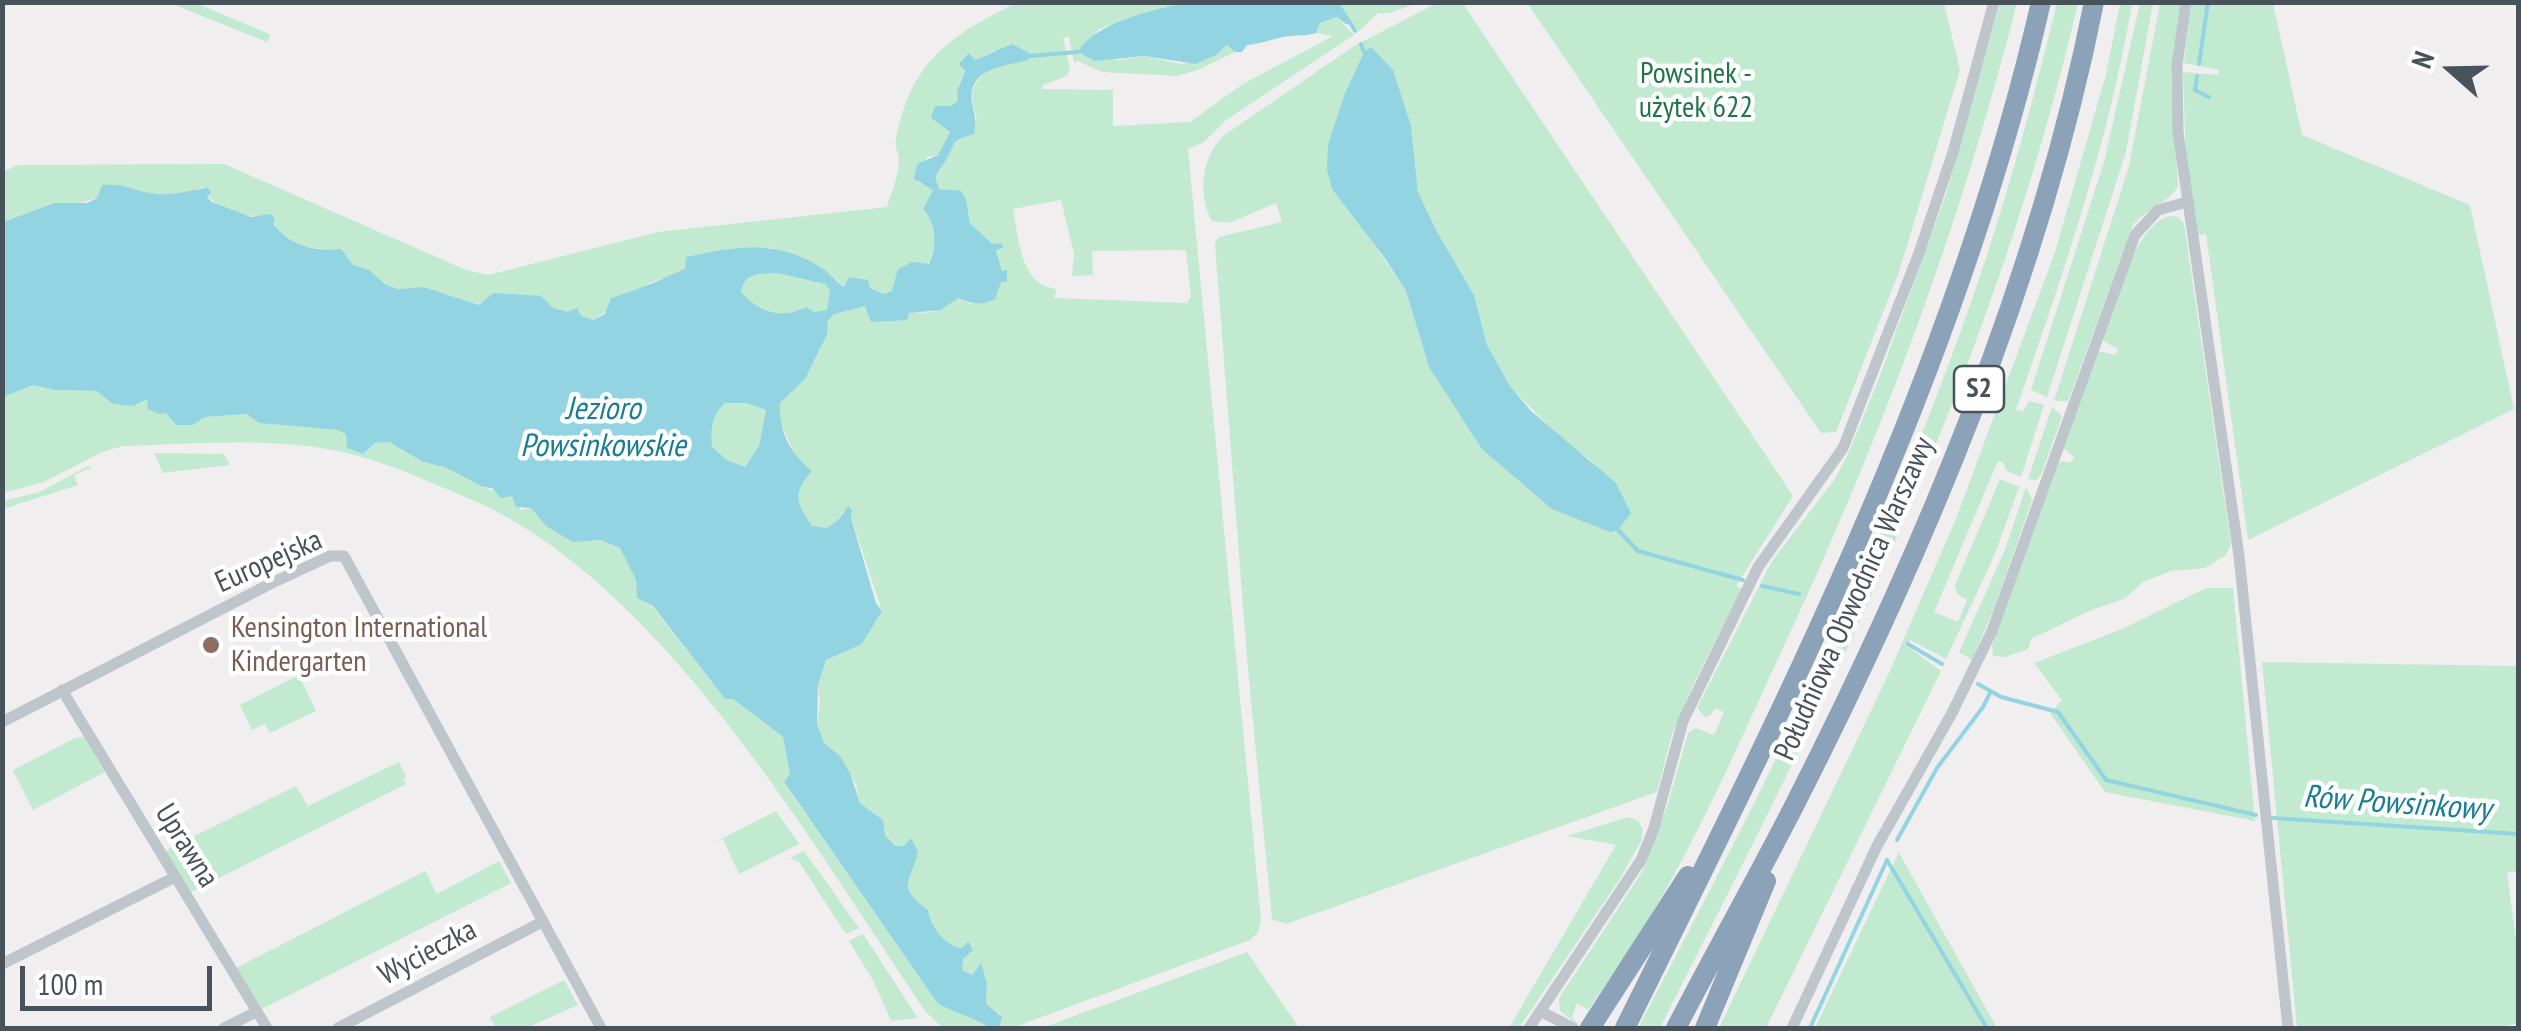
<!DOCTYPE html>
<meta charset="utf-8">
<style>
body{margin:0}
#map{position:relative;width:2521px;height:1031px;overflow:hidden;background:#f1eeef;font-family:"PT Sans Narrow",sans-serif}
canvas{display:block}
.frame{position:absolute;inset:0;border:5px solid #48525a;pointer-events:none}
.north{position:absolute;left:2401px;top:20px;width:100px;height:100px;-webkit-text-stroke:8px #fff;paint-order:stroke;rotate:290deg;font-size:28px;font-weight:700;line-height:40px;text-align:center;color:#48525a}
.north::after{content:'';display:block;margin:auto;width:35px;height:45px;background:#48525a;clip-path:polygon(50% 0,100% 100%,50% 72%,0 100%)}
.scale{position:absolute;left:20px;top:966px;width:192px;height:45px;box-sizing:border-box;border:5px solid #48525a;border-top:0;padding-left:12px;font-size:30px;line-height:35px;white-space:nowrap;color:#48525a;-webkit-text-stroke:8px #fff;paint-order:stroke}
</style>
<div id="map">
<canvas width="2521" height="1031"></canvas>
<div class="frame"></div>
<div class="north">N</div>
<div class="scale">100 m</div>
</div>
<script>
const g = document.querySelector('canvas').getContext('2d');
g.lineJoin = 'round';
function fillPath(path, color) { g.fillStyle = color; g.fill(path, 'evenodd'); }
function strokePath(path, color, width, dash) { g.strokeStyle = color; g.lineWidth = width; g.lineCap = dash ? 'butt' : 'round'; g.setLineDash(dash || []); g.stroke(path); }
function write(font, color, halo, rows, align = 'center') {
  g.font = font + ' "PT Sans Narrow",sans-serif'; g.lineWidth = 9; g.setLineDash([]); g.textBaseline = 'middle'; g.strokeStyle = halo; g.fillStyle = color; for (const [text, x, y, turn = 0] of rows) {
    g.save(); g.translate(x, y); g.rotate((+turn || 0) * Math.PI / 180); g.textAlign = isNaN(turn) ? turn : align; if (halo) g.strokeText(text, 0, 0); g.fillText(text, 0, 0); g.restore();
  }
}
const green = new Path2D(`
 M170,3H196L271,35L267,42Z
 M1016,3H1192L1107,26L1098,30L1079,54L1119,60L1144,56L1181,64L1216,55L1227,45L1235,52L1198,70L1177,76L1102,72L1078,61L1074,63L1069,37L1063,38L1070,68L1067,76L1043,85L1042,89L1113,90V126L1190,122L1243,84L1333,36L1316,33L1320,23L1337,17L1354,35L1225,121L1204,142L1188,149L1261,920L1258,933L1250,940L1012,1028H999L1000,1014L986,1005L987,983L980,964L972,975L962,970V959L970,953L967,941L962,948C945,947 930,925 927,909C900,889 905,881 918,852L911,839L904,846H897L884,836L877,815L860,803L856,785L840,756L824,743L817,724L820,702L818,685L826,660L862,644L882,611L851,517L843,511L839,519L827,528L812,526C801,510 789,490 808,476L806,466L799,463L779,420L780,403C801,384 815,364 825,338C828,331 826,322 832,316C858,288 907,322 939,310C945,308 951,301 958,298L971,304L993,296L1006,271H1002L996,249L970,223L966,199C959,195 942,192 937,185C927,170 966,131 977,119C963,75 986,85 996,50L975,60L970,54L957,91L959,101L931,118L950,132L938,155L927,157L917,182L933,189C932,195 930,200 929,205C927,221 944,249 930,262C919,273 900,273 892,291L883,294L870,288L868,280L849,277L844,287L829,273L769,247L651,282L593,320L493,293L479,305L424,287L399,289L385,284L369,270L353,265L341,250L300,247L276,229L275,218C249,217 215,212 202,188L181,195L147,193L97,198L74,205L53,203L3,222V172L18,165L224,164L466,270L488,275L658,232L887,207C891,193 899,175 899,161C899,153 894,147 896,138C912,60 950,36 1016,3ZM1061,200L1074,254L1072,276L1093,275L1092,251L1186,250L1191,297L1187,303L1054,298L1057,289C1020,286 1019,238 1013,209Z
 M1339,3H1418L1390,13H1378L1358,32Z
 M1437,3H1467L1464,5L1793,496L1736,586L1742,589L1695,681L1672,734L1657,792L1286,924L1272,919L1247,659L1215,244L1219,237L1282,222L1276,203L1228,223L1212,221C1197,194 1202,157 1223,136L1354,46ZM1364,52L1411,126L1418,192L1436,230L1474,295L1487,345L1510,386L1556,434L1597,465L1429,367L1406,291L1349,208L1345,93Z
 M1527,3H1944L1960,70L1899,272L1836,432L1821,433Z
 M2000,3H2017C1960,227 1880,441 1782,650C1740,741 1699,836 1647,922C1629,952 1608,981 1588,1010L1577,1003L1572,1017L1580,1026L1560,1011L1559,998L1642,872L1667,807L1688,733L1696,728L1714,735L1724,712L1715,708L1710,716L1705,717L1698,709L1699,704L1772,561L1835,479L1849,452L1878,381L1946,194Z
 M2057,3H2078C1993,371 1830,694 1660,1028H1638C1769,780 1898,525 1986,258C2014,173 2036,88 2057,3Z
 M2120,3H2132C2109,142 2062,277 2016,410L2023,412L2029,401L2044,405L2021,477L2005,470L2004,463L1998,461L1934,612L1958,622L1967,600L1957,594L1955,585L2000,479L2019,487L1995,554L1946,659L1910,640L1907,646L1941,671L1766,1028H1719L1890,671L1957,516L2055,252L2106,74Z
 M2140,3H2153L2126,152L2047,397L2031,390L2104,162Z
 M2160,3H2180L2171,79L2178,186C2170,202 2146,209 2133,225L2068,401H2054L2129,166Z
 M2191,3H2273L2302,135L2470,205L2514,409L2248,540L2206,234L2197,235L2186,161L2183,72L2218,75L2219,70L2184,63Z
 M2170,216L2179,217L2184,224L2231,544L2226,555L2205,568L2171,571L2143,582L2124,599L2089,611L2031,639L2028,649L2005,657L1993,656L1992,646L2058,464L2062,461L2071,463L2074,457L2063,448L2099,351L2115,355L2118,349L2103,341C2113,309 2135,223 2170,216Z
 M777,273L825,284L830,290L827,311L813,312L806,307C782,320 758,312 740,292C744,272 760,274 777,273Z
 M33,385L55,390L97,391L108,398L148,399L166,412L193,425L205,417L247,414L259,423L339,430L346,434L363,454L375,443L389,442L423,462L446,467L483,487L512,496L521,510L531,508L546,526L573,541L600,540L620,548L636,580L638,598L652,606L725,699H733L783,737L790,774L784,783L938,1004L983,1023L989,1028H943L926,1012C813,846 673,601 490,508C472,499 453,492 434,484C400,469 364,455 327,449C261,438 190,444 123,446L102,452L44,482L3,493V397Z
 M725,403H747L766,410L759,446L745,467L727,460L712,447C711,428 711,416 725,403Z
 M2052,407L2062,416L2041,475L2037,480L2028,479Z
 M154,453L224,454L230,465L163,473Z
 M88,466L91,468L74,475L78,485L3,509V501L40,492Z
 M2026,487L2032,500L1995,606L1972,660L1959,652L2005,550Z
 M2206,588H2233L2255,821L2105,792L2050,713L2062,700L2034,663L2122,629Z
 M2262,662L2518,666V871L2507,872L2518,956V1023L2494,1028H2297Z
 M299,675L316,711L270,733L265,724L252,730L240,705Z
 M84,737L105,772L33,810L13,770L75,738Z
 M399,762L406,777L403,779L406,784L191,892L164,851L296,786L308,806Z
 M776,811L799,844L739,874L723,839L711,844Z
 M1628,817L1638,821L1643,829L1641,841L1621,877L1519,1028H1509L1616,845L1567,836Z
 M804,851L859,928L846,934L799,862L790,858Z
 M1899,852V853L1997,1028H1815Z
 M499,861L511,883L262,1009L236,968L425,871L437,894Z
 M863,934L918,1018L891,1021L874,982L849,941Z
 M1247,952L1299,1028H1042Z
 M564,980L578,1005L526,1028H496L490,1017Z`);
const water = new Path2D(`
 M1218,2L1339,3L1350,19L1347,25L1337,17L1320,23L1316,33C1306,36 1301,35 1290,36C1276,37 1263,44 1247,45L1242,52H1235L1227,45L1216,55L1196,64L1144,56L1095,61L1078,52C1094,22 1161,7 1194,2C1202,1 1210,4 1218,2Z
 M1012,44L1029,53V60C1004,66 968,68 972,102C974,114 977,121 974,134C950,141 957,141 946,160C939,172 931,174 940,189L961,191L966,199L970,223L992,244L1002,243L1003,248L996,250L1002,271L1007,270V282H1001L995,299C980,306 973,304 958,298L941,310L909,313L907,320L871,322L865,306L834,314L828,321L827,335L805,379L780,403C778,430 791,455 812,471C792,493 796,502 812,526L827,528L839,519L848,506L852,510L851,518L876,603L882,611L862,644L826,660L818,685L817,724L824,743L840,756L850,773L860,803L883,820L885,836L896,846H904L911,838L918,852C911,882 895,885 928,910C930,925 945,947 962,948L968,941L973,950L963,959L962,970L972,975L981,963L987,983L986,1004L1002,1017L999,1028H989L982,1023L938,1004L784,782L790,774L783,737L733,699H725L653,606L637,598L636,580L620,548L600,540L573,542L546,526L531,508L516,507L512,496L501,498L492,488L483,487L445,467L423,462L389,442L375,443L363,454L347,448L346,434L338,430L259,423L247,414L205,417L193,425H176L166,413L159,414L148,409L147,399L133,406L113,404L97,391L55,390L33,385L3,397V222L54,203H87L97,198L102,185C126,183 130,190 151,193C172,197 188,190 208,188L211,192L207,197L212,202L251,217L270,214L275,218L274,225C292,247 313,251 341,249L353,265L369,270L385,284L398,289L424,287L479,305L493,293L541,296L553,308L567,312L577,308L581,316L593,320L605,314L611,298C637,290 660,280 685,269L686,257C738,246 779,238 826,271C833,276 836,282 844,287L849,277L868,280L870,288L883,294L892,291L898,269L912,262L929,264C938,249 936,222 923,209L933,190L914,179L917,164L938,155L950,132L931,118L935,106H951L958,101L957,91L965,71L959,64L969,53L975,60ZM777,273L825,284L830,290L827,310L814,312L806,307C782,320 758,312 741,292C744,272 760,274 777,273ZM725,403H747L766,410L759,446L745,467L727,460L712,447C711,428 711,416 725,403Z
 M1371,47L1393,70L1411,126L1418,192L1436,230L1474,295L1487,345L1510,386L1531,411L1616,483L1631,513L1618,530L1610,532L1552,509L1482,449L1429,367L1406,291L1384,257L1332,189L1327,169L1328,145L1345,93L1364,52Z`);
const stream = new Path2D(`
 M1349,21L1355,31
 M1361,44L1364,52
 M1029,56L1078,52
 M2199,64L2208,2
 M2197,76L2195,90L2209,97
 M1618,530L1638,551L1743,580
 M1762,586L1799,594
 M1908,644L1942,664
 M1978,684L2001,697L2058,712L2106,780L2256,815
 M2273,818L2518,834
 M1897,840L1937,768L1983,707L1990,693
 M1887,860L1987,1028
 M1810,1028L1887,860`);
const minor = new Path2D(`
 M2186,2L2177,65L2178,132L2239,556L2288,1028
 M62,690L267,1028
 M2,722L272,583L330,556H344L601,1028
 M2,964L175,877
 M1540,1011L1573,1028
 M224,1028L256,1012
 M338,1028L542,922
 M1529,1028L1641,860L1654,828L1683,721L1758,567L1843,448L1919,253L1953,152L1994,2
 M1792,1028L1877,846L1952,713L1992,631L2135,235L2158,210L2187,202`);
const motorway = new Path2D(`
 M1590,1028L1688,876
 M1625,1028C1790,695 1957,368 2041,2
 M1676,1028C1714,955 1755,882 1793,808C1921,557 2039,280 2094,2
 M1705,1028L1766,881`);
const markers = [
 [211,645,10,"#8d6e63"]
];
const shields = [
 [1979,389,50]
];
const shieldNames = [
 ["S2",1979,389]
];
const parkNames = [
 ["Powsinek -",1696,74],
 ["użytek 622",1696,108]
];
const streetNames = [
 ["Europejska",269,562,-24],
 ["Południowa Obwodnica Warszawy",1855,599,-66],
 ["Uprawna",186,846,58],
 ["Wycieczka",428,953,-28]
];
const educationNames = [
 ["Kensington International",231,628],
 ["Kindergarten",231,662]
];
const waterNames = [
 ["Jezioro",603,410],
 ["Powsinkowskie",603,447],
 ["Rów Powsinkowy",2397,804,4]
];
fillPath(green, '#c1ead0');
fillPath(water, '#93d4e2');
strokePath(stream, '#93d4e2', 4);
strokePath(minor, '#bec6cc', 11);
strokePath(motorway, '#8ba2b8', 20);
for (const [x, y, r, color] of markers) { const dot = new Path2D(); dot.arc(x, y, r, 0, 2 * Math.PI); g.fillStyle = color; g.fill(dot); strokePath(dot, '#fff', 4); }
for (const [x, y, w] of shields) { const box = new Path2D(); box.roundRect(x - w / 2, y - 23, w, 46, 8); g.fillStyle = '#fff'; g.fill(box); strokePath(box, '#48525a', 2.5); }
write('bold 28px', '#48525a', null, shieldNames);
write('30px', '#217348', '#fff', parkNames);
write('30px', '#48525a', '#fff', streetNames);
write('30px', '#785e54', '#fff', educationNames, 'left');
write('italic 32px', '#1a7d93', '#fff', waterNames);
</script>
